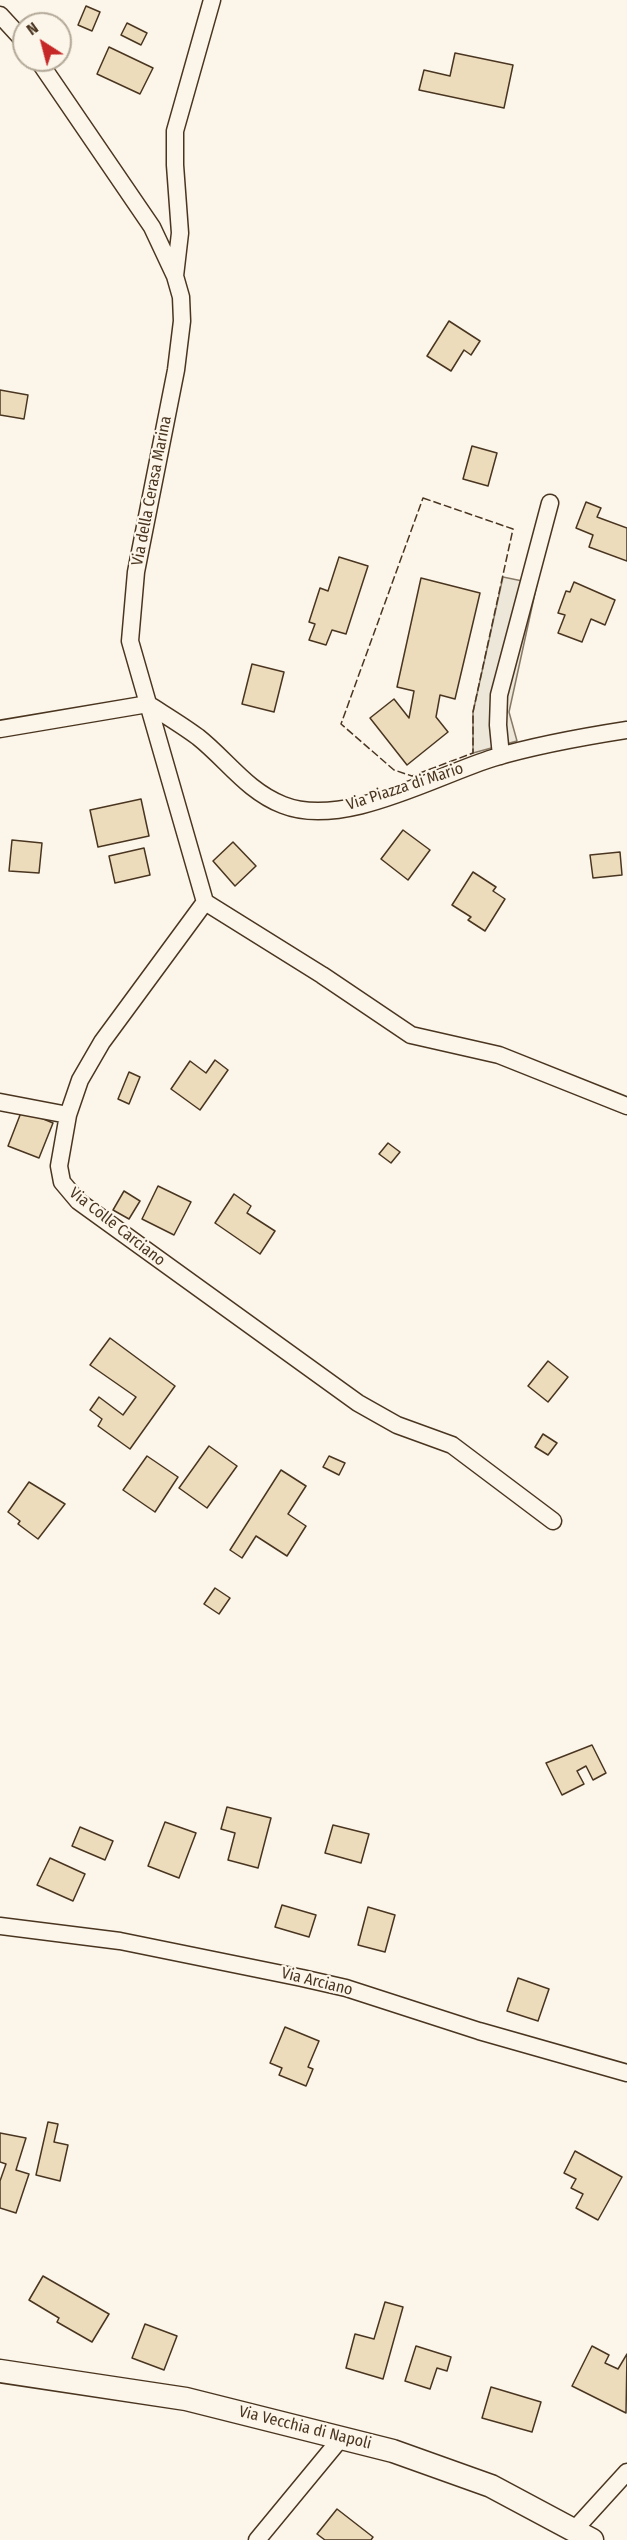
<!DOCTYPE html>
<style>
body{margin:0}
#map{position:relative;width:627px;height:2540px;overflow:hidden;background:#fbf6e9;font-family:"Fira Sans Condensed",sans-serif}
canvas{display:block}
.north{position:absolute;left:12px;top:12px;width:60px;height:60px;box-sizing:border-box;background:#fbf6e9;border:2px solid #b4a999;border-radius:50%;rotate:324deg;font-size:16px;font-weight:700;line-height:24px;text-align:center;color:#4a3520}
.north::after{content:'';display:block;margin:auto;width:21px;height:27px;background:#c62828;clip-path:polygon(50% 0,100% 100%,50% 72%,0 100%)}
</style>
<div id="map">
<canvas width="627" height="2540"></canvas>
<div class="north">N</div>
</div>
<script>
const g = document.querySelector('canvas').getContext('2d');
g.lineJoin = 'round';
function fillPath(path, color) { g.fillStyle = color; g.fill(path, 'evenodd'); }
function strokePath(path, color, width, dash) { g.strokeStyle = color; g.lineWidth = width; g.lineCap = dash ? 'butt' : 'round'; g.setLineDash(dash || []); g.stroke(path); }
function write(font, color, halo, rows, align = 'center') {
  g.font = font + ' "Fira Sans Condensed",sans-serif'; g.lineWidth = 4.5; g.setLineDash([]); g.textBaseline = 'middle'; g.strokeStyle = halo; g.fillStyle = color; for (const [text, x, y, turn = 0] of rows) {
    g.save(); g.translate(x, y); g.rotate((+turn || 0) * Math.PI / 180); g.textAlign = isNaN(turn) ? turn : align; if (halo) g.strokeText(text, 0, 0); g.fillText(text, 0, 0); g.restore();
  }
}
const parking = new Path2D(`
 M503,577L537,584L509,712L517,741L473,753V712Z`);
const building = new Path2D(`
 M86,6L100,12L92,31L78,25Z
 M127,23L147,33L141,45L121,35Z
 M109,47L153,68L140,94L97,74Z
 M455,53L513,65L504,108L419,90L424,70L450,76Z
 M449,321L480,341L471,355L464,350L451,371L427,356Z
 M0,390L28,395L24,419L0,415Z
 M472,446L497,453L488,486L463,479Z
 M586,502L601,508L597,517L627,528V561L589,547L593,535L576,528Z
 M339,557L368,566L346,634L332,630L326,645L309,640L315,624L309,622L320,588L328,591Z
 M421,578L480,593L455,699L440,695L436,717L448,732L407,765L370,718L394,699L409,718L414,691L397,687Z
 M574,582L615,600L605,625L591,619L582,642L558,633L565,615L558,613L566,591L570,592Z
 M252,664L284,672L274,712L242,704Z
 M141,799L149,836L98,847L90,810Z
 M403,830L430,850L408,880L381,859Z
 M12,840L42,843L39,873L9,871Z
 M233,842L256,866L235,886L213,861Z
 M144,848L150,875L115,883L109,856Z
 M620,852L622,875L593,878L590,855Z
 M473,872L496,887L493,891L505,899L485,931L468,920L471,917L452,905Z
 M215,1060L228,1070L200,1110L171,1089L190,1061L206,1073Z
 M129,1072L140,1077L129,1104L118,1099Z
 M22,1110L53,1123L39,1158L8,1146Z
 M388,1143L400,1152L391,1163L379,1154Z
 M158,1186L191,1202L174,1235L142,1219Z
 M124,1191L140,1201L129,1219L113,1210Z
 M234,1194L251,1206L247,1213L275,1231L260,1254L215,1223Z
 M110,1338L175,1386L130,1449L98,1426L102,1419L90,1410L99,1397L123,1415L136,1397L90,1365Z
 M548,1361L568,1377L548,1402L528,1386Z
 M543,1434L557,1443L548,1455L535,1447Z
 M209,1446L237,1466L207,1508L179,1488Z
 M147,1456L178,1477L155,1512L123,1490Z
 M329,1456L345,1463L339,1475L323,1467Z
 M281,1470L306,1486L288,1514L306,1526L287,1556L256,1536L242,1558L230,1550Z
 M29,1482L65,1504L38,1539L18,1524L20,1521L8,1512Z
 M215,1588L230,1598L219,1614L204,1604Z
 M592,1745L606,1773L593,1780L586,1766L577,1771L584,1784L562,1795L546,1763Z
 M227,1807L271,1818L258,1868L228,1860L235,1833L221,1829Z
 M165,1822L196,1833L179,1878L148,1866Z
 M333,1825L369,1834L361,1863L325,1853Z
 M80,1827L113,1841L105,1860L72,1846Z
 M50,1858L85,1874L73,1901L37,1885Z
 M282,1905L316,1915L309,1937L275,1927Z
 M368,1907L395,1915L385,1952L358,1945Z
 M518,1978L549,1989L538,2021L507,2011Z
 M285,2027L319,2041L308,2067L313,2069L306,2086L279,2075L282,2068L270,2063Z
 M48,2122L58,2124L54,2142L68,2145L60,2181L36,2175Z
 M0,2133L26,2138L16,2170L29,2174L16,2213L0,2208V2181L6,2164L0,2162Z
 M575,2151L622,2177L598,2220L576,2208L583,2194L571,2188L576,2179L564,2173Z
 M43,2276L109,2314L92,2342L57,2322L59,2318L29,2300Z
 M385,2302L403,2307L383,2379L346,2368L355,2334L374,2339Z
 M145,2324L177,2336L164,2370L132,2358Z
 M416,2346L451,2357L447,2371L437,2368L430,2389L405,2381Z
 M592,2346L609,2355L605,2363L618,2369L627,2354L626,2413L572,2386Z
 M491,2387L541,2402L532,2432L482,2418Z
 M337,2509L373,2537L371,2540H325L317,2534Z`);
const street = new Path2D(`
 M0,15L24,41
 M38,60L152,227L175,276L181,297L182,321L176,370L136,572L130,641L205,902L102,1042L80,1080L68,1115L59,1166L62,1182L78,1201L358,1403L397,1425L452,1445L553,1521
 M175,276L180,233L175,165V131L212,0
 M0,729L148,704C165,715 182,725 198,737C227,760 247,791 283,805C343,829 435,776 493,758C537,745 582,737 627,730
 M501,756L498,725L499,695L550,503
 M205,902L322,975L411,1035L499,1055L627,1106
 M0,1102L68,1115
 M0,1926L120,1941L302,1978L346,1988L479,2031L627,2073
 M575,2529L627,2472
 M257,2540L342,2437`);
const secondary = new Path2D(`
 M0,2371L186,2399L393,2451L491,2486L592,2540`);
const fence = new Path2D(`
 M423,498L513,529L473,712V753L412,776L394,770L341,724Z`);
const streetNames = [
 ["Via della Cerasa Marina",152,491,-79],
 ["Via Piazza di Mario",405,787,-18],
 ["Via Colle Carciano",117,1227,38],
 ["Via Arciano",317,1982,14],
 ["Via Vecchia di Napoli",305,2428,14]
];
fillPath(parking, '#ede7d9');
strokePath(parking, '#887966', 1.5);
fillPath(building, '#ecdcbc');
strokePath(building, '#4a3520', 1.5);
strokePath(street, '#4a3520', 19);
strokePath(secondary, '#4a3520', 25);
strokePath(street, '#fbf6e9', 16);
strokePath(secondary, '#fbf6e9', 22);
strokePath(fence, '#4a3520', 1.5, [8, 3]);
write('16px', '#4a3520', '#fbf6e9', streetNames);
</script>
